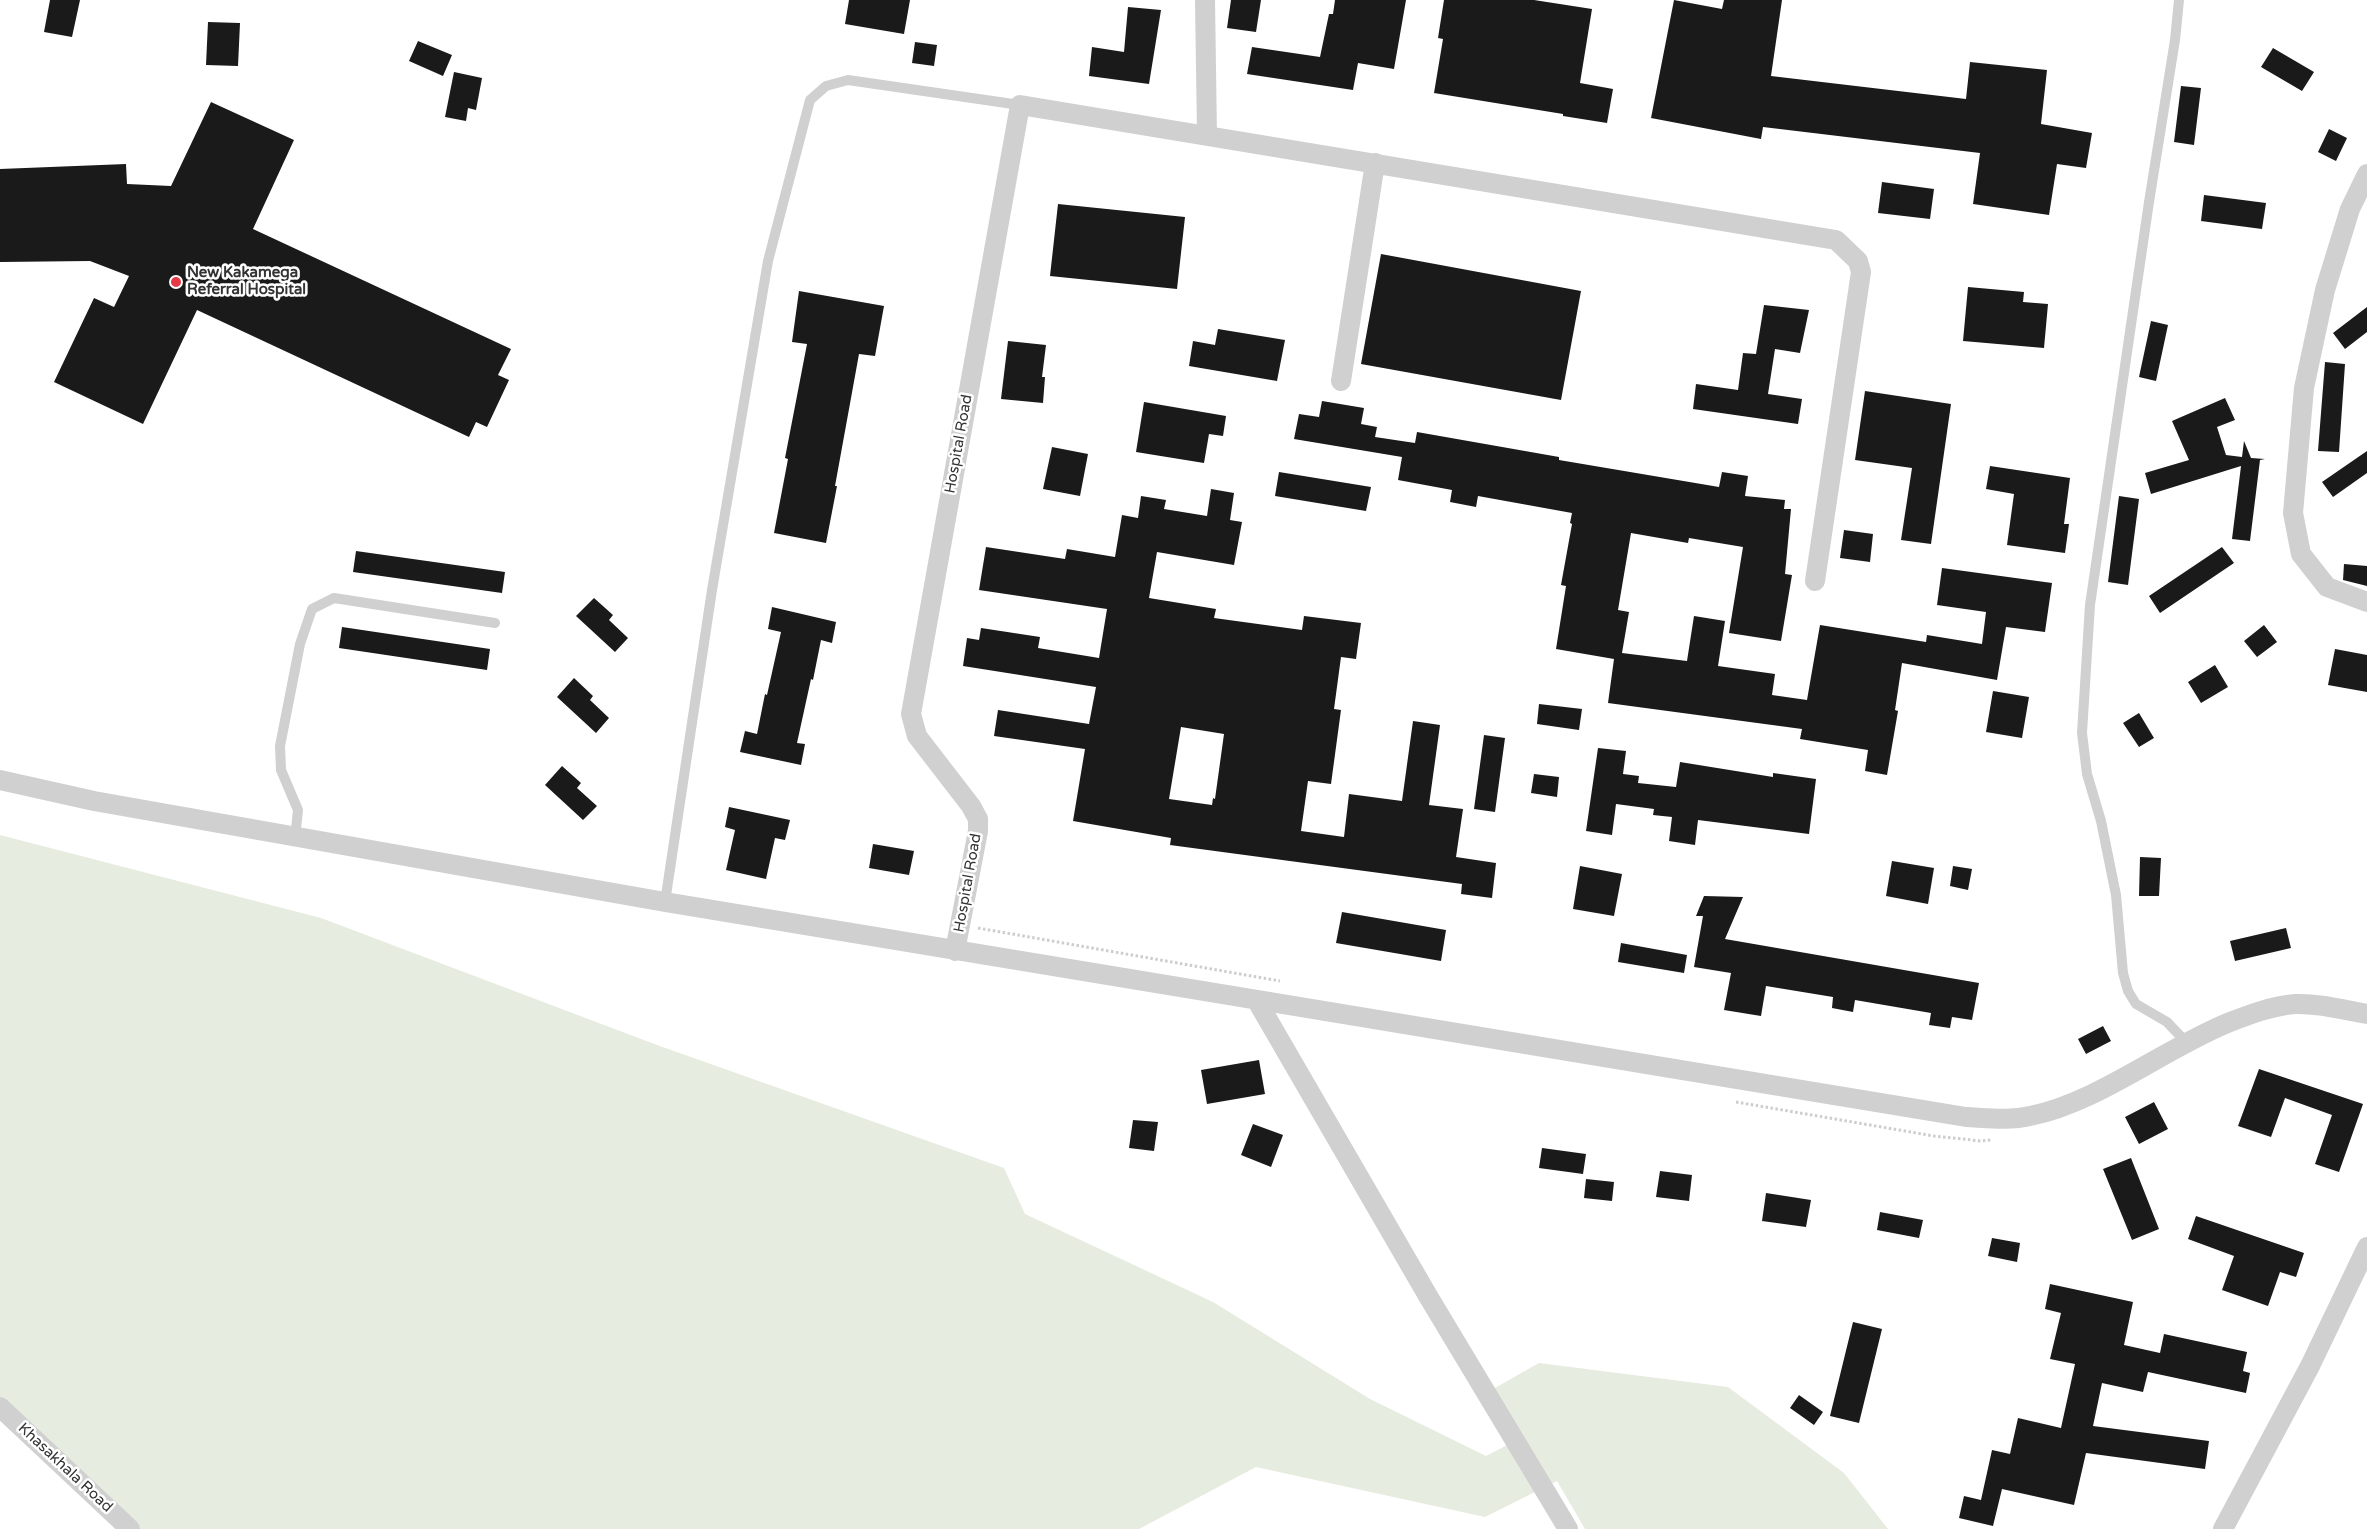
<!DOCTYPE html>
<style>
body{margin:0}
canvas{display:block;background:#fff}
</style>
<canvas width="2367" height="1529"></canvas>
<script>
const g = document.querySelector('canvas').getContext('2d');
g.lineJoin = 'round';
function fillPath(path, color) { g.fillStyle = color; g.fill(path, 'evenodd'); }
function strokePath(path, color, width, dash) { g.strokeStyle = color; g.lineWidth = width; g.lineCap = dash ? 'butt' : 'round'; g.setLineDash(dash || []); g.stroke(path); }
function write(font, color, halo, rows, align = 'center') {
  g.font = font + ' "Varela Round",sans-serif'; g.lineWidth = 5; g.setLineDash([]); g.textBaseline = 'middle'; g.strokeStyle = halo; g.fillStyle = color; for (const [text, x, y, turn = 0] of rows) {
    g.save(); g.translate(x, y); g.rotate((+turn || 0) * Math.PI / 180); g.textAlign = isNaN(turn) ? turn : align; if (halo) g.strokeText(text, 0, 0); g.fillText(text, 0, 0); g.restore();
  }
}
const green = new Path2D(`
 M0,835L321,918L657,1045L1004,1168L1025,1214L1213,1302L1370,1399L1486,1456L1517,1440L1486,1393L1539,1363L1728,1387L1844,1473L1888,1529H1585L1557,1481L1485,1517L1256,1467L1139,1529H135L0,1407Z`);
const building = new Path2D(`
 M50,0H80L72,37L44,32Z
 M849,0H910L904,34L845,24Z
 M1231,0H1261L1256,32L1227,28Z
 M1335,0H1406L1394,69L1358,63L1353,90L1247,74L1252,47L1320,57L1329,14H1333Z
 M1444,0H1534L1592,9L1580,83L1613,89L1607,123L1563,116V114L1434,93L1443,39L1438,38Z
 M1674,0L1722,9L1724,0H1782L1771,76L1966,99L1970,62L2047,70L2041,124L2092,133L2086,168L2057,164L2049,215L1973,204L1980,153L1763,127L1761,139L1651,118Z
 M1128,7L1161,10L1149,84L1089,76L1092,47L1124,52Z
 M208,22L240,23L238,66L206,65Z
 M418,41L452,55L443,76L409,61Z
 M915,42L937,45L934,66L912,63Z
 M2273,48L2314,72L2302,91L2261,67Z
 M454,72L482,78L476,110L468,108L466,121L445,117Z
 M2181,86L2201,88L2194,145L2174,142Z
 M211,102L294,140L253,229L511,349L498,375L509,380L487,427L476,422L469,437L197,310L143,424L54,382L94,298L114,307L129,276L90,261L0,262V169L126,164L127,184L171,186Z
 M2329,129L2347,138L2336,161L2318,152Z
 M1882,182L1934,189L1930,219L1878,213Z
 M2204,195L2266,203L2262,229L2201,221Z
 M1058,204L1185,217L1177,289L1050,276Z
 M1381,254L1581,291L1561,400L1361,364Z
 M1968,287L2024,292L2023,302L2048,304L2044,348L1963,341Z
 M799,291L884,306L875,356L859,354L835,486H837L826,543L774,533L788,459L785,458L807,344L792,342Z
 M1764,305L1809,310L1800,353L1775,349L1768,394L1802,399L1798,424L1693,409L1696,384L1738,390L1743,353L1756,354Z
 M2367,307V332L2345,349L2333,333Z
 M2151,321L2168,325L2156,381L2139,377Z
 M1218,329L1285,340L1277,381L1189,366L1193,341L1215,345Z
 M1008,341L1046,345L1042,377H1045L1043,403L1001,399Z
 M2325,362L2345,364L2339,452L2318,451Z
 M1865,391L1951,404L1931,544L1901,540L1912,468L1855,460Z
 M2225,398L2235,420L2217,427L2226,455L2242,457L2244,441L2251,458L2265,459L2260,460L2250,541L2232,539L2241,466L2151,494L2145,473L2189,460L2172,421Z
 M1322,401L1364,408L1361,424L1377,427L1375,437L1415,443L1417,432L1559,457V460L1719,487L1722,472L1748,476L1745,496L1785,500L1784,509H1791L1785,574L1792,575L1781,641L1729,633L1743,547L1689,538L1688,543L1631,533L1618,610L1629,612L1622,653L1687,661L1694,616L1725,621L1718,666L1775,674L1772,695L1807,700L1820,625L1926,642L1927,635L1982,644L1986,612L1937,605L1942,568L2052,583L2045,632L2006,627L1997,680L1902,663L1895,710L1898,711L1887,775L1865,771L1868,750L1800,739L1802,729L1608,703L1614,659L1556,649L1566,586L1561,585L1572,524L1570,523L1572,513L1478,496L1476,507L1450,502L1452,490L1398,480L1402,457L1294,439L1299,414L1319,417Z
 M1144,402L1226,416L1223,436L1209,434L1204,463L1136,452Z
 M1052,447L1088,454L1080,496L1043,489Z
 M2367,451V473L2333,497L2322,482Z
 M1990,466L2070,478L2064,524H2069L2065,553L2007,545L2014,494L1986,489Z
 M1279,472L1371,487L1366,511L1275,496Z
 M1211,489L1234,493L1230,520L1242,522L1234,565L1157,552L1149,598L1216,609L1214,618L1302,630L1304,616L1361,623L1356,659L1341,657L1334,709L1341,710L1331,784L1308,781L1301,831L1344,837L1349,794L1402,801L1413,721L1440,725L1429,805L1463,809L1456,857L1496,863L1492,898L1461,894L1462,884L1170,845L1171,838L1073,821L1085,749L994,736L998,710L1089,724L1096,687L963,666L967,638L979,640L981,628L1040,637L1038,648L1099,658L1107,609L979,590L986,547L1065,559L1067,549L1115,557L1122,515L1138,518L1141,496L1166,500L1164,509L1207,516ZM1181,727L1224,734L1215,799L1213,798L1212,805L1169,799Z
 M2119,496L2139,499L2128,585L2108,582Z
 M1844,530L1873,534L1870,562L1840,558Z
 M2222,547L2234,563L2160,613L2149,596Z
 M356,551L505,572L502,593L353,572Z
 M2344,564L2367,566V586L2343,580Z
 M594,598L613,615L609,620L628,638L615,652L576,616Z
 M772,607L836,622L832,643L821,640L813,680L811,679L797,743L805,744L801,765L740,752L745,731L757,734L765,694L767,695L781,632L768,629Z
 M2264,625L2277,642L2257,657L2244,641Z
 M342,627L490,649L487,670L339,648Z
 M2335,649L2367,655V692L2328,685Z
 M2215,665L2228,687L2201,703L2188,682Z
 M574,678L593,696L590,700L609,718L596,733L557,697Z
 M1993,691L2029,697L2022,738L1986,732Z
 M1539,704L1582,709L1579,730L1537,724Z
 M2139,713L2154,738L2139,747L2123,723Z
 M1484,735L1505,738L1495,812L1474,809Z
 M1598,748L1626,751L1623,774L1639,776L1638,783L1676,787L1680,762L1773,777V773L1816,779L1809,834L1698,820L1695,845L1669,841L1672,817L1653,815L1654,809L1616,804L1612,835L1586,831Z
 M562,766L581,783L577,788L597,806L583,820L545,785Z
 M1534,774L1559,777L1557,797L1531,793Z
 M729,807L790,820L785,840L775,838L766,879L726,870L735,830L725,827Z
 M873,844L914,851L909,875L869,868Z
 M2140,857L2161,858L2159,896H2139Z
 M1892,861L1934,868L1928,904L1886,896Z
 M1580,866L1622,874L1614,916L1573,909Z
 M1953,866L1972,869L1968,890L1950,886Z
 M1704,896L1743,897L1725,939L1979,983L1972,1020L1952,1017L1950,1028L1929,1025L1931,1013L1855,1000L1853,1012L1832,1008L1833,997L1766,986L1761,1016L1724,1010L1731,973L1694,967L1703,916H1696Z
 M1342,912L1446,930L1441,961L1336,943Z
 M2286,928L2291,948L2235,961L2230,941Z
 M1621,943L1687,955L1684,973L1618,962Z
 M2103,1026L2111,1041L2086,1054L2078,1039Z
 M1259,1060L1265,1094L1207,1104L1201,1070Z
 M2259,1069L2363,1104L2339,1172L2315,1164L2332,1115L2285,1098L2271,1137L2238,1126Z
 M2154,1102L2168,1129L2139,1144L2125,1117Z
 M1133,1120L1158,1122L1154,1151L1129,1148Z
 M1253,1124L1283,1135L1271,1167L1241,1155Z
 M1542,1148L1586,1154L1583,1174L1539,1168Z
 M2131,1158L2159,1229L2132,1240L2103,1169Z
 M1660,1171L1692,1175L1689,1201L1656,1197Z
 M1586,1179L1614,1182L1612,1201L1584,1198Z
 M1766,1193L1811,1200L1806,1227L1762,1221Z
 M1880,1212L1923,1220L1919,1238L1877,1230Z
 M2196,1216L2304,1253L2296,1277L2280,1272L2268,1306L2222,1290L2234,1256L2188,1239Z
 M1992,1238L2020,1243L2017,1262L1988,1256Z
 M2050,1284L2133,1302L2124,1345L2160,1353L2164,1334L2247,1352L2243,1371L2250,1373L2246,1393L2148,1372L2143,1392L2102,1383L2093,1426L2209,1441L2205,1469L2086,1453L2074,1505L2002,1489L1993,1526L1959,1518L1964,1496L1981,1500L1992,1450L2010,1454L2018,1418L2061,1428L2075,1364L2050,1359L2061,1313L2045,1309Z
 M1853,1322L1882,1329L1859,1423L1830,1416Z
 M1799,1395L1823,1412L1814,1425L1790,1408Z`);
const path = new Path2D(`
 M978,928L1280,981
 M1736,1102L1934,1136L1981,1141L1991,1140`);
const service = new Path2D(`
 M2179,0L2175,40L2149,202L2090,605L2082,733L2087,774L2101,821L2116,895L2123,973L2128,991L2136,1004L2167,1022L2186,1042
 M295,838L298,810L281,770L280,746L300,644L312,609L334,598L495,623
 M665,902L712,590L768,261L810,100L826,86L848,80L1020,105`);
const minor = new Path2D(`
 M1205,0L1207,135
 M2367,174L2350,209L2325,290L2304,388L2293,513L2301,554L2327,587L2367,602
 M1341,381L1375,163
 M0,780L94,801L665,902L1966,1117C1987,1118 2009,1121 2030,1116C2097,1103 2165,1048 2230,1022C2251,1014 2272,1006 2295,1004C2319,1003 2344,1010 2367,1014
 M955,951L978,831V819L971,806L917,736L911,714L1020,105L1836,240L1858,261L1861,272L1815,581
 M1257,1001L1428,1296L1568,1529
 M0,1407L130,1529
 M2223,1529L2310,1366L2367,1247`);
const markers = [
 [176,282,6,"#e63946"]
];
const poiNames = [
 ["New Kakamega",187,273],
 ["Referral Hospital",187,290]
];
const streetNames = [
 ["Hospital Road",959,444,-80],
 ["Hospital Road",968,883,-80],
 ["Khasakhala Road",65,1468,43]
];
fillPath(green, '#e6ecdf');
fillPath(building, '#1a1a1a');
strokePath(path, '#cdcdcd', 3, [2.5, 2.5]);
strokePath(service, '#d0d0d0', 10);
strokePath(minor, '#d0d0d0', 20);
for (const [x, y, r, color] of markers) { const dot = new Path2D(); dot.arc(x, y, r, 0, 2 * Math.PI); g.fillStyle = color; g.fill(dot); strokePath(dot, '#fff', 2); }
write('bold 15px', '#333', '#fff', poiNames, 'left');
write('15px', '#333', '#fff', streetNames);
</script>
